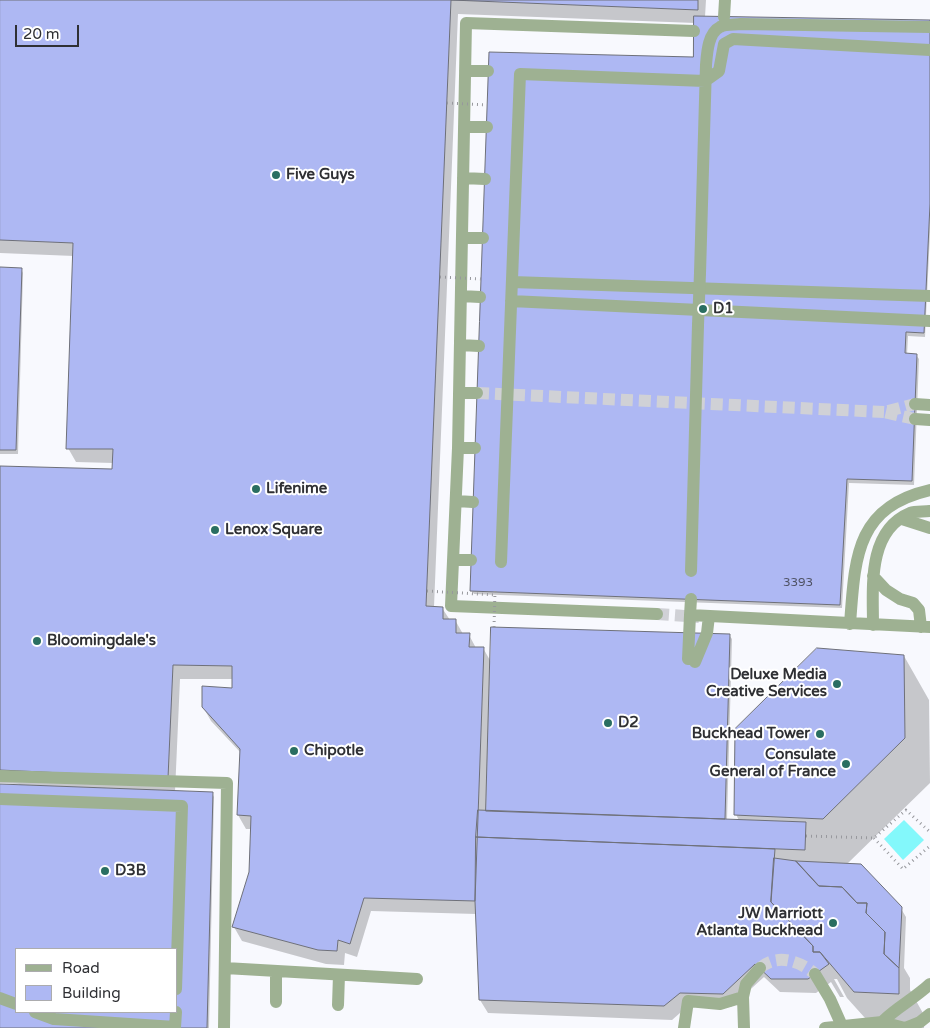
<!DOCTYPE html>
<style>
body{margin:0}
#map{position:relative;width:930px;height:1028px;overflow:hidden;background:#f8f9fe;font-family:"Varela Round",sans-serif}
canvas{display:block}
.legend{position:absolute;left:15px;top:948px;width:162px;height:65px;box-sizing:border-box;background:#fff;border:1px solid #acacae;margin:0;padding:6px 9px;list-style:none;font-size:15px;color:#2f3034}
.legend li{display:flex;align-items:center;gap:10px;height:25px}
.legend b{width:25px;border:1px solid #acacae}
.scale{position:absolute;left:15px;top:25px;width:64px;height:22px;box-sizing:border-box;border:2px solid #2f3034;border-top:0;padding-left:6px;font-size:15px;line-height:18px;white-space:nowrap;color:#2f3034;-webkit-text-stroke:4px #fff;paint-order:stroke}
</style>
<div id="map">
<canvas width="930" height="1028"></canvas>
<ul class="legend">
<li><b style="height:6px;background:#9eb192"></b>Road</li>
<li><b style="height:14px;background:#aeb8f3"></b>Building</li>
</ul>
<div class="scale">20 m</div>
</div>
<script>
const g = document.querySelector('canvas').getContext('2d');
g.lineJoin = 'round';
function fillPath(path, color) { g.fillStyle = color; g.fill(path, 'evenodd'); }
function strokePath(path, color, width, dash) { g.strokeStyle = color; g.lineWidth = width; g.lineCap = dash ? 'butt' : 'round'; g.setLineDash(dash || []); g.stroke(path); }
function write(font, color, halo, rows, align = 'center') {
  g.font = font + ' "Varela Round",sans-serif'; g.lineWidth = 4; g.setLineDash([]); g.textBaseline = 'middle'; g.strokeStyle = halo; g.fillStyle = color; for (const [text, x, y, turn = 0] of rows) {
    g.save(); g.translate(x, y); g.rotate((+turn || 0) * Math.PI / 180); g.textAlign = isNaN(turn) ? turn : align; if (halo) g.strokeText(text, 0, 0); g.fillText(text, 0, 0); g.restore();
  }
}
const water = new Path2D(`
 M904,820L924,840L903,860L884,839Z`);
const shadow = new Path2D(`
 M0,0H706L705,17L930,22V233L925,337L908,336L907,355H916L919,359L914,485L849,483L842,608L474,594L471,590L695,58V23L458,14L434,607L442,608L450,620H455L463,634L469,635L476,648H483L491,662L729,635L732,639L727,820L739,821L736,814L904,656L929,700L930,783L847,864L900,907L906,917L904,968L910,978V990L924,1015V1028H874L847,998L837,979H834L844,997H840L831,982L816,993L780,992L764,977L731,1007L688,1006L672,1020L488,1013L480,1000L476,914L371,911L357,957L345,953L344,965L326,964L242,941L234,927L250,872L252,829H246L238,815L241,753L211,721L203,707L233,689V679H180L175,792L212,793L214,797L209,1028H0V785L19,786V784L0,783V468L113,470V463L76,462L68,448L74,256L0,253ZM16,949H176V1012H16Z
 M0,268L21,269L23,273L18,454H0Z`);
const building = new Path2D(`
 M0,0H698V10L451,0L426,606L443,607V619H456V633H470L469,647H484L475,901L364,898L350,944L338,940L337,951L318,950L232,927L249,872L251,816L237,815L240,749L202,707V686L232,688V666L173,665L168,778L0,770V466L112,469L113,449H66L73,243L0,240Z
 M694,16L930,20V204L924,333L906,332L905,353L917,354L912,481L847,479L840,605L470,591L489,52L693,57Z
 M0,267L22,268L16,450H0Z
 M491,627L730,634L725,819L486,811Z
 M817,648L904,655L905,738L823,819L734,815L735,729Z
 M0,784L213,792L207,1028H0ZM16,949H176V1012H16Z
 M478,810L806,822L805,850L476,837Z
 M476,837L775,849L771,902L813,946V952H820L829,964L808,979H771L755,964L723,994L680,993L664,1006L479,1000L475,901Z
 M774,858L796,861L819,886L842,887L857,903H867L866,913L885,932L884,954L899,968V994L854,992L820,952H813V946L771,902Z
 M796,861L861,864L902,907L899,968L884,954L885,932L866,913L867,903H857L842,887L819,886Z`);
const minorTunnel = new Path2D(`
 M477,393L884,412
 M915,419L884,412L915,404
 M657,614L699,617
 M760,968C777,953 800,961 815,974`);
const path = new Path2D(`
 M806,836L874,838L906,810L930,832
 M874,838L903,869L930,846`);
const minor = new Path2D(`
 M724,17L725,0
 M465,71H488
 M464,127H487
 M463,178L485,179
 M462,238H483
 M700,273L706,65C707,53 708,33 720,27C725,24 735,25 741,24L930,27
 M512,282L930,296
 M461,296L480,297
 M511,301L930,321
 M460,345L479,346
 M459,393H477
 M915,404L930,405
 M915,419L930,420
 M458,448H475
 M456,501L473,502
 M902,519L930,528
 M453,560H471
 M501,562L520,74L705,81L719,71L724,44L733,39L930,50
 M691,571L698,325
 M873,576L886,590L900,599L913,603L919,610L921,627
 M691,599L690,615L930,627
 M657,614L451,606L458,448L466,23L694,31
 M850,624C855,559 855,507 930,490
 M873,625C873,588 867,531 910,513C916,511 924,512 930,511
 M688,659L690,615
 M695,662L707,633L709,616
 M0,776L227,783L224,1028
 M0,799L182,806L176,989
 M225,968L417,979
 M815,974L830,999L842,1026
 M743,997L746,984L760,968
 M0,998L16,1004
 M276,1002V971
 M338,1005L339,975
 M35,1012L54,1019L175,1027L176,1012
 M882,1022C897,1007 914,999 930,984
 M684,1028L688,1001L720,1004L743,997L744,1028
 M825,1028L882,1022L905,1028L920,1022L930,1014`);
const pathBridge = new Path2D(`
 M447,103L487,105
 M440,277L481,279
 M427,591L495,595
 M494,627L495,591`);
const minorBridge = new Path2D(`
 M698,325L700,273`);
const markers = [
 [276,175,5,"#2a6e61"],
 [703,309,5,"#2a6e61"],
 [256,489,5,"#2a6e61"],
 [215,530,5,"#2a6e61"],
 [37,641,5,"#2a6e61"],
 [837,684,5,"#2a6e61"],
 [608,723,5,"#2a6e61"],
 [820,734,5,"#2a6e61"],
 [294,751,5,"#2a6e61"],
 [846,764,5,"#2a6e61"],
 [105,871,5,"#2a6e61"],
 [833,923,5,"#2a6e61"]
];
const numberNames = [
 ["3393",798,583]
];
const poiNames = [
 ["Five Guys",286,175],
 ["D1",713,309],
 ["Lifenime",266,489],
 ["Lenox Square",225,530],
 ["Bloomingdale's",47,641],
 ["Deluxe Media",827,675,"right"],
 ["Creative Services",827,692,"right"],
 ["D2",618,723],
 ["Buckhead Tower",810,734,"right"],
 ["Chipotle",304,751],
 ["Consulate",836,755,"right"],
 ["General of France",836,772,"right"],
 ["D3B",115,871],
 ["JW Marriott",823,914,"right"],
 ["Atlanta Buckhead",823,931,"right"]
];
fillPath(water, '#83f8fb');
fillPath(shadow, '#0003');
fillPath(building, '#aeb8f3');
strokePath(building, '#6e7079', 1);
strokePath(minorTunnel, '#d0d1d6', 12, [12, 6]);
strokePath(path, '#97989d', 3, [1, 4]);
strokePath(minor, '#9eb192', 12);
strokePath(pathBridge, '#97989d', 3, [1, 4]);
strokePath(minorBridge, '#9eb192', 12);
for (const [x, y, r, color] of markers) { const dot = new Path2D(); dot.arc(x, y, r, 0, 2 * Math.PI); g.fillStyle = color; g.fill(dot); strokePath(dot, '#fff', 2); }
write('12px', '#4f5264', null, numberNames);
write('bold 15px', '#2f3034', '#fff', poiNames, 'left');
</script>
